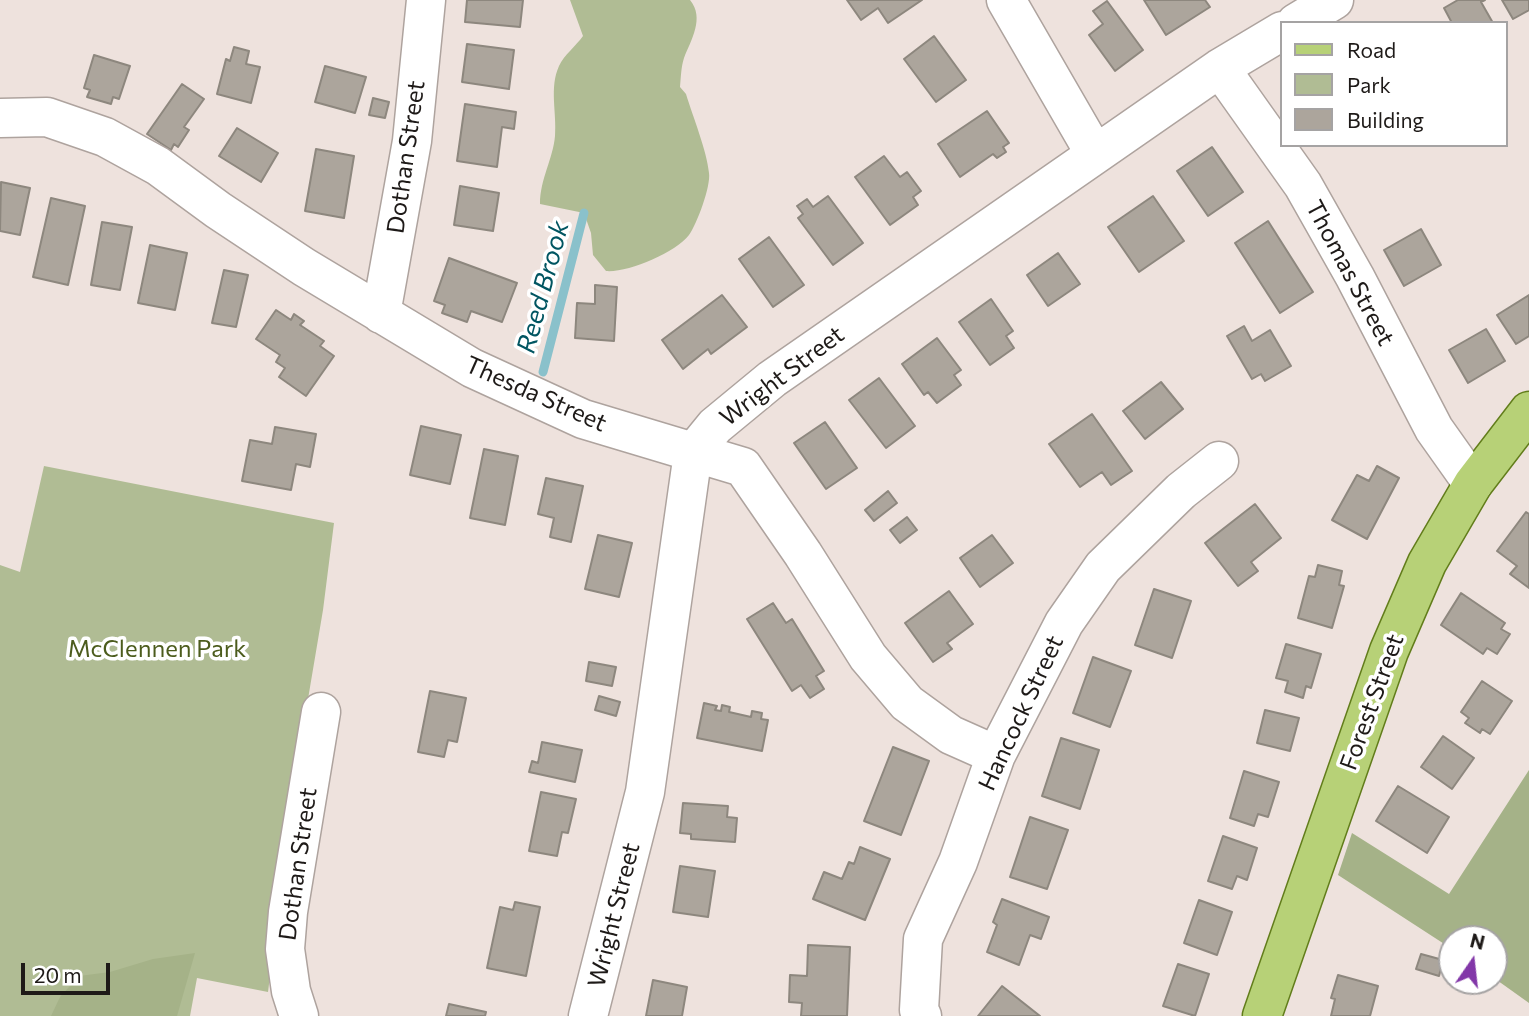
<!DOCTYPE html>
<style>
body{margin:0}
#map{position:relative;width:1529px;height:1016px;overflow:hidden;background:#eee2dd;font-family:Commissioner,sans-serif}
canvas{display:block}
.legend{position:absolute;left:1280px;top:21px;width:228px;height:126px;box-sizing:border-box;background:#fff;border:2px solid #a5a3a3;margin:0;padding:9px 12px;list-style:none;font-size:21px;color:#1e1a18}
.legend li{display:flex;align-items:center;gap:14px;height:35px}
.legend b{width:35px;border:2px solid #a5a3a3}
.north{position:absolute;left:1438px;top:925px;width:70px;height:70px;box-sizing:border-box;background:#fff;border:2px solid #a5a3a3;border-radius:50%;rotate:14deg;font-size:19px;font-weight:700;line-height:28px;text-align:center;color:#1e1a18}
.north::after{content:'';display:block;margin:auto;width:24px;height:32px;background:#8237a8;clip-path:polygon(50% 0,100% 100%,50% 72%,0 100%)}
.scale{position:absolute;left:21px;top:963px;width:89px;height:32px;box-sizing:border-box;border:4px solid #1e1a18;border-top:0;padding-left:9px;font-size:21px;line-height:24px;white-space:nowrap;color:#1e1a18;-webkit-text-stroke:5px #fff;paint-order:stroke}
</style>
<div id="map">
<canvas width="1529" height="1016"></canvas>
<ul class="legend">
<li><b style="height:9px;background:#b7d177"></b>Road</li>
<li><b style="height:19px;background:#b0bc94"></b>Park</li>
<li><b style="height:19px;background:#aca59c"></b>Building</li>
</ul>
<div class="north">N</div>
<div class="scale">20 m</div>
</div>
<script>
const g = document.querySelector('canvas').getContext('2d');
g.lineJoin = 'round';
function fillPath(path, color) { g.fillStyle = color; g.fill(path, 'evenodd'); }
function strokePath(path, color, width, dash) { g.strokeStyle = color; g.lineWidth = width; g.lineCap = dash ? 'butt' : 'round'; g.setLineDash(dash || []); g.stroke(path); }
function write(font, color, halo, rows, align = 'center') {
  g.font = font + ' Commissioner,sans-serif'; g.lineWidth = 7; g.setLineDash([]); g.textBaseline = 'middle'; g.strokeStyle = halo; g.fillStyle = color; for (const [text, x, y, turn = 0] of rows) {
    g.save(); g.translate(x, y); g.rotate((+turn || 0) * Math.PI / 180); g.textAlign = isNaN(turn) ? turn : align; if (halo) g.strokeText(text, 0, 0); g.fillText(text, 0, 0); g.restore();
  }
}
const green = new Path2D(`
 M570,0H690C705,18 691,40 684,58C681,67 681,77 680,87L686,94C693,117 707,151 709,173C711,186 697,224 689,235C675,253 627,273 606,271L593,255L591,233L584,213L540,204C540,179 553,159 555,136C557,112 549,88 559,66C564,55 576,46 583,36Z
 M44,466L334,523L323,610L294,782L268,992L197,978L190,1016H0V565L20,572Z`);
const forest = new Path2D(`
 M1529,770V1003L1494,978V939H1452V949L1338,875L1352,833L1449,894Z
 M195,953L177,1016H51L60,997L79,976L110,972L153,959Z`);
const stream = new Path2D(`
 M543,372L584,213`);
const building = new Path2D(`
 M467,0H523L520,27L465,22Z
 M847,0H922L888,23L878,8L861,20Z
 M1144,0H1205L1210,7L1166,35Z
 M1458,0H1485L1481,2L1493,23H1452L1444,8Z
 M1502,0H1529V10L1513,19Z
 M1107,1L1143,50L1115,71L1089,35L1103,24L1093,11Z
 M934,36L966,80L936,102L904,59Z
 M467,44L514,50L509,89L462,82Z
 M234,47L249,51L246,64L260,67L251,103L217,94L226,59L230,61Z
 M94,55L130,66L119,99L113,97L111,104L87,97L90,90L84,88Z
 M325,66L366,77L355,113L315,102Z
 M182,84L204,99L184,127L189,130L178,147L174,144L171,150L147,134Z
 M373,98L389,102L385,118L369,115Z
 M465,104L516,112L514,129L502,127L497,167L457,161Z
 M987,111L1009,143L1003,147L1006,152L997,158L993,154L960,177L938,144Z
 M237,128L278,153L261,182L219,156Z
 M1212,147L1243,192L1208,216L1177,171Z
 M316,149L354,156L344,218L305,211Z
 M884,156L900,177L907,172L921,191L913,197L918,205L890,225L855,177Z
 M1,182L30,188L20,235L0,231Z
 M460,186L499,193L493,231L454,225Z
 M828,196L863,243L833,265L798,218L803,214L797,206L807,199L813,207Z
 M1153,196L1184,241L1139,272L1108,227Z
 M51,198L85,206L68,285L33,277Z
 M1268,221L1313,292L1280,313L1235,243Z
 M102,222L132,227L120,290L91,285Z
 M1421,229L1441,265L1404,286L1384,250Z
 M769,237L804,285L773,307L739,259Z
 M150,245L187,253L175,310L138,303Z
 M1058,253L1080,284L1048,306L1027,275Z
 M449,258L517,283L502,322L471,311L467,322L442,313L445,305L434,301Z
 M224,270L248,275L236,327L212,323Z
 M595,285L617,287L614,341L575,338L577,303L595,304Z
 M722,295L747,327L711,354L708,349L683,369L662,340Z
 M1529,295V336L1516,344L1497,315Z
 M991,299L1013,331L1006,336L1014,348L990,365L959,322Z
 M276,310L291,320L294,314L304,321L300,325L324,341L320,346L334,356L306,396L279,377L285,368L276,362L280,355L256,339Z
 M1244,326L1252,341L1270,330L1291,366L1265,381L1261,374L1252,379L1227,336Z
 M1486,329L1505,361L1468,383L1449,350Z
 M937,338L961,370L954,375L961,385L937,403L928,392L924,395L902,364Z
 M879,378L915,426L886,448L849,400Z
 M1161,382L1183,409L1145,439L1123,411Z
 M1092,414L1132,471L1111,485L1102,472L1080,487L1049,444Z
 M825,422L857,468L826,489L794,443Z
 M421,426L461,435L450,484L410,475Z
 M275,427L316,434L310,467L296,464L291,490L242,481L250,440L272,444Z
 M484,449L518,456L505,525L470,518Z
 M1377,466L1399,478L1367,539L1332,520L1357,475L1369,481Z
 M546,478L583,486L571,542L550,537L554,518L538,514Z
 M888,491L897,503L874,521L865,510Z
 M1255,504L1281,538L1251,562L1258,571L1238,586L1205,543Z
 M1526,512L1529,514V588L1510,574L1517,566L1497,551Z
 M907,517L917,530L900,543L890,530Z
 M598,535L632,543L619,597L585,589Z
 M992,535L1013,563L980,587L960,558Z
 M1318,565L1342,571L1339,585L1344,586L1332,628L1298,618L1309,576L1315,577Z
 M1154,589L1191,601L1172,658L1135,645Z
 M949,591L973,624L947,643L952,649L933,662L905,623Z
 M1461,593L1505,623L1501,629L1510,634L1497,654L1487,648L1483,654L1441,625Z
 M773,603L786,623L792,619L824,671L816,676L824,689L810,698L801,685L792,691L747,619Z
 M1286,644L1321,654L1311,688L1306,686L1303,698L1285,692L1288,681L1276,678Z
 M1093,657L1131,671L1110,727L1073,713Z
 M589,662L616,667L612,686L586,681Z
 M1482,681L1512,701L1490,734L1482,729L1480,733L1465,723L1469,718L1461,712Z
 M430,691L466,698L457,742L448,740L444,757L418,752Z
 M599,696L620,702L616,716L595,710Z
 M704,703L717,706L715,710L721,711L722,705L730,707L729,712L751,717L752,711L762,713L761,719L768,720L762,751L697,738Z
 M1265,710L1299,718L1290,751L1257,743Z
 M1443,736L1474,758L1452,789L1421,767Z
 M1061,738L1099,750L1080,809L1042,796Z
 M542,742L582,750L575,782L529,772L532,761L538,763Z
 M893,747L929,761L901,835L864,821Z
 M1244,771L1279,782L1268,817L1258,814L1254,826L1230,818Z
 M1398,786L1449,817L1427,853L1376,821Z
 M541,792L576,799L568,833L562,832L557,856L529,851Z
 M683,803L728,806L727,817L737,818L735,842L691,839V834L680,833Z
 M1030,817L1068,830L1047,889L1010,877Z
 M1223,836L1257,848L1247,880L1237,876L1232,889L1208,881Z
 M860,847L890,859L865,920L813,899L824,872L842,879L849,862L854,864Z
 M680,866L715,871L708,917L673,912Z
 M1002,899L1049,917L1041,939L1030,935L1019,965L987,952L997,925L993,922Z
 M1199,900L1232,912L1217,955L1184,943Z
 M515,902L540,907L526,976L487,968L500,907L513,910Z
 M808,945L850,947L847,1016H801L802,1003L789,1002L790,975L807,976Z
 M1421,954L1443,960L1439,976L1416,969Z
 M1178,964L1209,974L1195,1016L1163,1006Z
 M1338,975L1378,986L1370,1016H1331L1335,999L1331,998Z
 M653,980L687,987L682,1016H646Z
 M1002,986L1040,1016H978Z
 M449,1004L486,1012L485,1016H446Z`);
const minor = new Path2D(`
 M1006,0L1095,154
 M1296,23L1334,0
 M1220,68L1303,185L1355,277L1434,429L1473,484
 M0,118L47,117L105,137L158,166L218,210L304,267L472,368L583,419L743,467L803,554L868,657L907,703L951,735L996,755
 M381,314L412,141L426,0
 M299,1016L291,991L285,949L288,912L321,712
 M588,1016L645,792L693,453L715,426L772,379L1220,68L1282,31
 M922,1016L919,1010L923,939L958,862L996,755L1064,623L1103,567L1181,491L1219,461`);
const major = new Path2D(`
 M1262,1016L1389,651L1427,563L1473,484L1529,411`);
const streetNames = [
 ["Dothan Street",406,157,-82],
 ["Thomas Street",1350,273,62],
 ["Wright Street",782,376,-37],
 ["Thesda Street",536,394,24],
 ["Forest Street",1372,702,-70],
 ["Hancock Street",1021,713,-65],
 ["Dothan Street",298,864,-82],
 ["Wright Street",614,915,-76]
];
const parkNames = [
 ["McClennen Park",157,649]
];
const waterNames = [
 ["Reed Brook",543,287,-75]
];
fillPath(green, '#b0bc94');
fillPath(forest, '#a5b288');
strokePath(stream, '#8ac1cb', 9);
fillPath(building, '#aca59c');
strokePath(building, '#8d877e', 2);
strokePath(minor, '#aea39e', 41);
strokePath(major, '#627d1b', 41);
strokePath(minor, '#fff', 38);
strokePath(major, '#b7d177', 38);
write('24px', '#1e1a18', '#fff', streetNames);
write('24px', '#4c5c1d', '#fff', parkNames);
write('italic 26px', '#015561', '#fff', waterNames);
</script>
